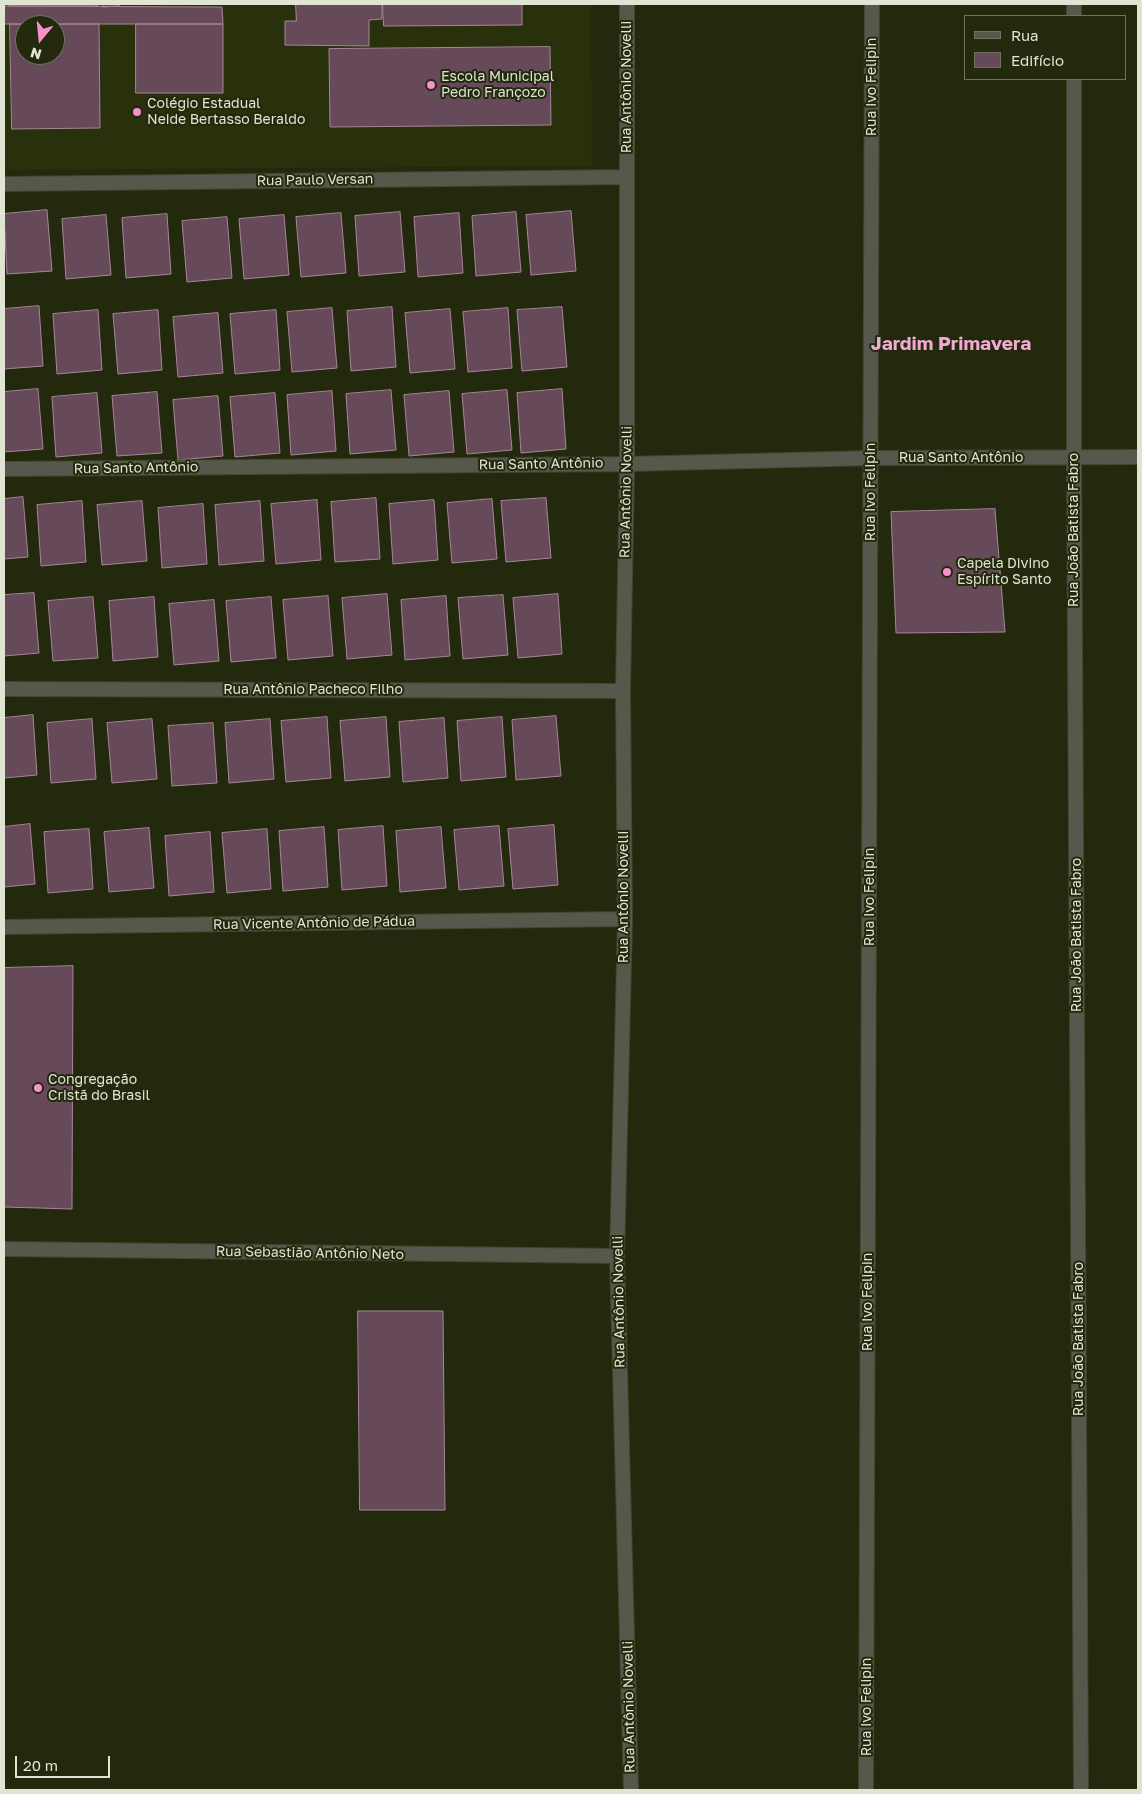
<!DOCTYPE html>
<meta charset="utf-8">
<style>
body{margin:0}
#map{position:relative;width:1142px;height:1794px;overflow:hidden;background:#22290c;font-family:"Golos Text",sans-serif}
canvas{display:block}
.frame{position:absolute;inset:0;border:5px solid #dfe4d3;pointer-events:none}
.legend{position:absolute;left:964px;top:15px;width:162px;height:65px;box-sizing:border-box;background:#22290c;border:1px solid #6e745c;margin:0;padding:6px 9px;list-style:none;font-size:15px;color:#dfe4d3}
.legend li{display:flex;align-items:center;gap:10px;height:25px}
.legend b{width:25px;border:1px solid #6e745c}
.north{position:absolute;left:15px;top:15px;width:50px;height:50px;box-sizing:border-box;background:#22290c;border:1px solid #6e745c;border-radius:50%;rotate:197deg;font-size:14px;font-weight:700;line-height:20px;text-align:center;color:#dfe4d3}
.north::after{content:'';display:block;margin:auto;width:18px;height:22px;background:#f890cc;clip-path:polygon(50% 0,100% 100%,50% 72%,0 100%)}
.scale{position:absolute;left:15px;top:1756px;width:95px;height:22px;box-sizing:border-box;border:2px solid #dfe4d3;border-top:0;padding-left:6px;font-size:15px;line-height:18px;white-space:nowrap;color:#dfe4d3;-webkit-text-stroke:4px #22290c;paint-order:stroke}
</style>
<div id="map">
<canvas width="1142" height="1794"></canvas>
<div class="frame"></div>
<ul class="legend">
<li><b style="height:6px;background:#55584b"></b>Rua</li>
<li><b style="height:14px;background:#674a5a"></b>Edifício</li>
</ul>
<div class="north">N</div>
<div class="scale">20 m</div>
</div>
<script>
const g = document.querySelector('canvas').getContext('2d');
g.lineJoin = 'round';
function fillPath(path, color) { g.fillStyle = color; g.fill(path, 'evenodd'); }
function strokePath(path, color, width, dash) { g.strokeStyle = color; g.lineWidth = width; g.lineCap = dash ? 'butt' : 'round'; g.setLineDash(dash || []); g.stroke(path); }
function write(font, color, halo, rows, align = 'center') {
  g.font = font + ' "Golos Text",sans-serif'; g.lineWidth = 4; g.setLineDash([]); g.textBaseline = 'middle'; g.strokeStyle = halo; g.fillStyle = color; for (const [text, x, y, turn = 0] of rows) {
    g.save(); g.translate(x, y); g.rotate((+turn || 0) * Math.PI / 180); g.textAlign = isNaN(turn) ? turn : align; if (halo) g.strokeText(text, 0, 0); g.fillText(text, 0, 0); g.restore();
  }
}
const built = new Path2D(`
 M4,4H591L592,166L4,170ZM25,25H55V55H25Z`);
const building = new Path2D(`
 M9,4H98V6H9Z
 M103,4H119V6L103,7Z
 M296,4H382V19L369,20V46L285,45V21H296Z
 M383,4H522V25L384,26Z
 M4,6L222,7L223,24H4Z
 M10,24H99L100,128L12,129ZM25,25H55V55H25Z
 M136,24H223V93H136Z
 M550,47L551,125L330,127L329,49Z
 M47,210L52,271L7,274L4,214Z
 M571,211L576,271L531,275L526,215Z
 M400,212L405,272L359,276L355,216Z
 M516,212L521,272L476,276L472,216Z
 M341,213L346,273L301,277L296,217Z
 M459,213L463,273L418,277L414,217Z
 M167,214L171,274L126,278L122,218Z
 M106,215L111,275L66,279L62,219Z
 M284,215L289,275L244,279L239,219Z
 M227,217L232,278L187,282L182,221Z
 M39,306L43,366L4,369V309Z
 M392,307L396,367L351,371L347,311Z
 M562,307L567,367L522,371L517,310Z
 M332,308L337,368L292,372L287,312Z
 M508,308L512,368L468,372L463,312Z
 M450,309L455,369L410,373L405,313Z
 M98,310L102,370L57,374L53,314Z
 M158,310L162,370L118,374L113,314Z
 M276,310L280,370L235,374L230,314Z
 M218,313L223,373L178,377L173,317Z
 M38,389L43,449L4,452V392Z
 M562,389L566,449L521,453L517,393Z
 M391,390L396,450L350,454L346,394Z
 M507,390L512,450L467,454L462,394Z
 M332,391L336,451L291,455L287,395Z
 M449,391L454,452L409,456L404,395Z
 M157,392L162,453L117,456L112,396Z
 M97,393L102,453L56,457L52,397Z
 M275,393L280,453L235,457L230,397Z
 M218,396L223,456L178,460L173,400Z
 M23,497L28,557L4,559V499Z
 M376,498L380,559L335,562L331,502Z
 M546,498L551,558L506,562L501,501Z
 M492,499L497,559L452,563L447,503Z
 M317,500L321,560L276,564L271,504Z
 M434,500L438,560L393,564L389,504Z
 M82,501L86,562L41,566L37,505Z
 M142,501L147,561L102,565L97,505Z
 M260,501L264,561L219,565L215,505Z
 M203,504L207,564L162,568L158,508Z
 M995,509L1005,632L896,633L891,512Z
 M34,593L39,653L4,656V595Z
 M387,594L392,655L347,659L342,598Z
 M558,594L562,654L518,658L513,598Z
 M503,595L508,655L463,659L458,598Z
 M328,596L333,656L288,660L283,600Z
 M446,596L450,656L405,660L401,600Z
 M93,597L98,658L53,661L48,601Z
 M154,597L158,657L113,661L109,601Z
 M271,597L276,658L231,662L226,601Z
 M214,600L219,661L174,665L169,604Z
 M33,715L37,775L4,778V718Z
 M556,716L561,776L516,780L512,720Z
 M327,717L331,778L286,782L281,721Z
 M386,717L390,777L345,781L340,721Z
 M502,717L506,777L461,781L457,721Z
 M444,718L448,778L403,782L399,722Z
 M92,719L96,779L51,783L47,723Z
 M152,719L157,779L112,783L107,723Z
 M270,719L274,779L229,783L225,723Z
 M213,723L217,783L172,786L168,726Z
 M30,824L35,884L4,887V827Z
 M554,825L558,885L513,889L508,829Z
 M383,826L387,886L342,890L338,830Z
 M499,826L504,886L459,890L454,830Z
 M324,827L328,887L283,891L279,831Z
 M441,827L446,888L400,892L396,831Z
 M149,828L154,888L109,892L104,832Z
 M89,829L93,889L48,893L44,832Z
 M267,829L271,889L227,893L222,833Z
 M210,832L214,892L169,896L165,836Z
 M73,966L72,1209L4,1207V968Z
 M358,1311H443L445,1510H360Z`);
const minor = new Path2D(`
 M627,4V464L623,691L625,919L617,1256L631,1790
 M1074,16V4
 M1074,79V458L1081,1790
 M4,184L627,177
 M4,469L627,464L872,458L1138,457
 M4,689L623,691
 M4,927L625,919
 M4,1249L617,1256
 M866,1790L872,4`);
const markers = [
 [431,85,5,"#f890cc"],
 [137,112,5,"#f890cc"],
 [947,572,5,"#f890cc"],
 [38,1088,5,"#f890cc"]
];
const poiNames = [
 ["Escola Municipal",441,77],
 ["Pedro Françozo",441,93],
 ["Colégio Estadual",147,104],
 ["Neide Bertasso Beraldo",147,120],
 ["Capela Divino",957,564],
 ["Espírito Santo",957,580],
 ["Congregação",48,1080],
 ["Cristã do Brasil",48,1096]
];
const streetNames = [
 ["Rua Antônio Novelli",627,87,-90],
 ["Rua Ivo Felipin",872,87,-90],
 ["Rua Paulo Versan",315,180,-1],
 ["Rua Santo Antônio",961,458],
 ["Rua Santo Antônio",541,464,-1],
 ["Rua Santo Antônio",136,468,-1],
 ["Rua Antônio Novelli",626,492,-89],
 ["Rua Ivo Felipin",871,492,-90],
 ["Rua João Batista Fabro",1074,530,-90],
 ["Rua Antônio Pacheco Filho",313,690],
 ["Rua Antônio Novelli",624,897,-90],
 ["Rua Ivo Felipin",870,897,-90],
 ["Rua Vicente Antônio de Pádua",314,923,-1],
 ["Rua João Batista Fabro",1077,935,-90],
 ["Rua Sebastião Antônio Neto",310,1253,1],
 ["Rua Antônio Novelli",619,1302,-91],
 ["Rua Ivo Felipin",868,1302,-90],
 ["Rua João Batista Fabro",1079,1339,-90],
 ["Rua Antônio Novelli",629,1707,-91],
 ["Rua Ivo Felipin",867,1707,-90]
];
const districtNames = [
 ["Jardim Primavera",951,344]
];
fillPath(built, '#29300c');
fillPath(building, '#674a5a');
strokePath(building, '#a88698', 1);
strokePath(minor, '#40472c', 16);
strokePath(minor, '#55584b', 14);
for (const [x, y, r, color] of markers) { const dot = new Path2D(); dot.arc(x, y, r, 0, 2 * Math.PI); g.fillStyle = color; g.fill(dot); strokePath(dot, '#22290c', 2); }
write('14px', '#dfe4d3', '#22290c', poiNames, 'left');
write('14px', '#dfe4d3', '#22290c', streetNames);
write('bold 19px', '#f3aad2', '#22290c', districtNames);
</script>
